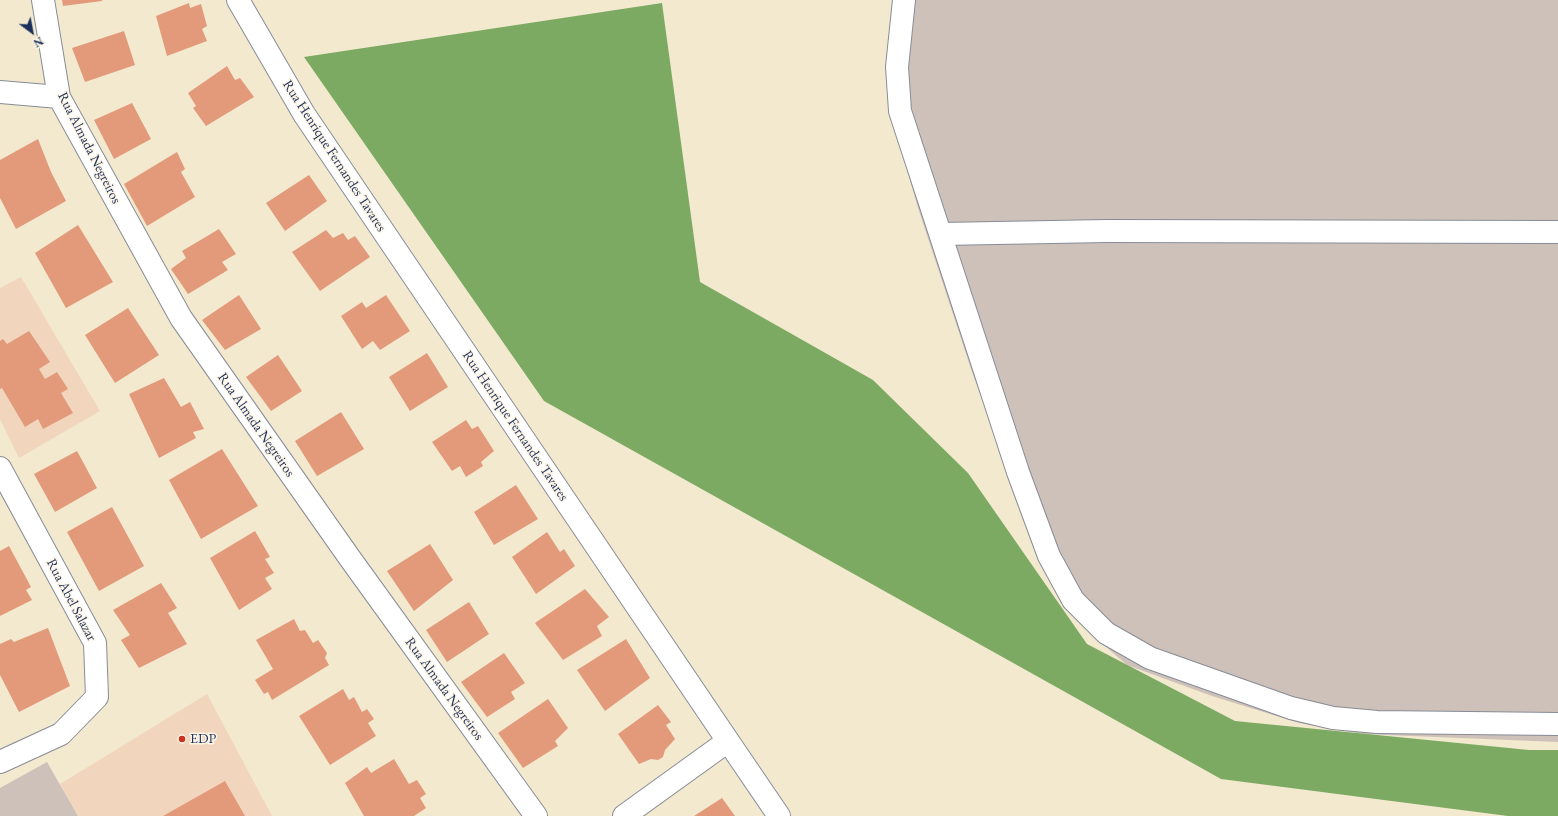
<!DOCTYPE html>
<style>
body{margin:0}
#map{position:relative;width:1558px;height:816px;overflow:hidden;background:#f3e9cf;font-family:"EB Garamond",serif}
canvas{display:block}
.north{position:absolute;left:12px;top:12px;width:40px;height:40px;-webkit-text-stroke:3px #fcf5e5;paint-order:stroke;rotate:148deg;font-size:11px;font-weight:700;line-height:16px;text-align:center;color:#1b2f5e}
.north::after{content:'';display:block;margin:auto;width:14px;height:18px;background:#1b2f5e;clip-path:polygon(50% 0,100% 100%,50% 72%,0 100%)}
</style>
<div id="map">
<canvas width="1558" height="816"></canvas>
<div class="north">N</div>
</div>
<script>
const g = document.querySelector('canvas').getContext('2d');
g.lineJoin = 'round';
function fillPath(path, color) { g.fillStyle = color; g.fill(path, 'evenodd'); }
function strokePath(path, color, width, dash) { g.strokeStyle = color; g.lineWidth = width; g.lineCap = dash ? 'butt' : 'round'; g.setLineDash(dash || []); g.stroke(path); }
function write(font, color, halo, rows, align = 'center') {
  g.font = font + ' "EB Garamond",serif'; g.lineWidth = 3; g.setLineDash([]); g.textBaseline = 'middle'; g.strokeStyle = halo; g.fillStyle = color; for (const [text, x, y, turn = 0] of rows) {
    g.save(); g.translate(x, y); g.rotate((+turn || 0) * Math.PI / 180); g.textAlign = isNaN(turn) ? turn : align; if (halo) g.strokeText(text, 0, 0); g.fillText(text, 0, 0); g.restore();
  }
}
const built = new Path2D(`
 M21,277L100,411L19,458L0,419V288Z
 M207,694L272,816H78L60,784Z`);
const industrial = new Path2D(`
 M893,0H1558V742L1363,734L1299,723L1212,696L1127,665L1091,634L1060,592L1035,544L972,372L918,208L890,111V25Z
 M47,762L78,816H0V788Z`);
const forest = new Path2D(`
 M662,3L700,282L873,380L968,473L1087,644L1235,721L1529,750H1558V816H1508L1221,779L544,401L304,57Z`);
const building = new Path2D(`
 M62,0H102V1L63,6Z
 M189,3L190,8L201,4L207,26L202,29L207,41L167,56L156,16Z
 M124,31L135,65L85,82L72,48Z
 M227,66L235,80L240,78L254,97L206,126L193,108L196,106L188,93Z
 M132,103L151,139L114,159L94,120Z
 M38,139L51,172L66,201L16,229L0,198V160Z
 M177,152L185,169L181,172L195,197L147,226L124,184Z
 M309,175L327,201L285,231L266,203Z
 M78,225L113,282L66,308L35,253Z
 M219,229L236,254L222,262L228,270L188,294L171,269L186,258L182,251Z
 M326,230L333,238L343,233L348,240L355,236L370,257L320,291L292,252Z
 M239,295L261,329L225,350L202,320Z
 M386,295L410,331L380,350L373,341L362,349L341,316L362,302L366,308Z
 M128,308L159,355L115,383L85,335Z
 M29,331L50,362L39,369L45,379L57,372L68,389L61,393L73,413L43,429L38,419L25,427L2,388L0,389V341L3,339L7,344Z
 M427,353L448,387L410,411L389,377Z
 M278,355L302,391L271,411L246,377Z
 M164,378L181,407L190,402L204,429L193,432L196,438L159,458L129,394Z
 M341,412L364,449L317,476L295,441Z
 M466,420L472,429L478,426L494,451L481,462L483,466L466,477L460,466L452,471L432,442Z
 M222,449L258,506L201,539L169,480Z
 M77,451L97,488L55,512L34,474Z
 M516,485L538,519L494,545L474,512Z
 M112,507L144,566L99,591L67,532Z
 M255,531L270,557L265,559L274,573L265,578L272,589L239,610L210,558Z
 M547,532L560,552L564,549L575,566L536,594L512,557Z
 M430,544L453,580L414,611L387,571Z
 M9,546L31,587L26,590L32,600L0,616V551Z
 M161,583L177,608L168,613L187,644L139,668L121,640L130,635L113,610Z
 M585,589L609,617L597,626L602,636L563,660L535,623Z
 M469,602L489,634L447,662L426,630Z
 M294,619L300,631L305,630L313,643L318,640L327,653L325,658L329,665L272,700L268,692L264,694L255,680L273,669L256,640Z
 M48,628L70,686L19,712L0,675V644L11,639L14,642Z
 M626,639L650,678L605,711L577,670Z
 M504,653L525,683L511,692L515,699L487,717L461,682Z
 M343,689L349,700L354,697L362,712L367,709L374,719L368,723L376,736L330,765L299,716Z
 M548,699L568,728L555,741L558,746L523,768L498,733Z
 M658,705L671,722L666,725L675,739L665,750L663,757L658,760L651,759L639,764L618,734Z
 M394,759L409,784L417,780L426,794L420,798L426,808L414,816H364L345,783L367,767L371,773Z
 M225,781L245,816H163Z
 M722,798L735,816H694Z`);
const minor = new Path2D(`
 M43,0L59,97L181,318L349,557L536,816
 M238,0L304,114L728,741L624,816
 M904,0L897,67L900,111L1018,472L1049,556L1073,600L1106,633L1150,658L1291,708L1333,718L1377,722L1558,724
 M0,92L59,97
 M941,234L1107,231L1558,232
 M0,468L95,643L97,697L61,734L0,762
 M728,741L779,816`);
const markers = [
 [182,739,4,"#c8321e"]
];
const streetNames = [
 ["Rua Almada Negreiros",89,148,63],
 ["Rua Henrique Fernandes Tavares",334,156,57],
 ["Rua Almada Negreiros",256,425,55],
 ["Rua Henrique Fernandes Tavares",515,426,56],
 ["Rua Abel Salazar",71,600,62],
 ["Rua Almada Negreiros",444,689,54]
];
const poiNames = [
 ["EDP",190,739]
];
fillPath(built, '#f1d5bd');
fillPath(industrial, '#cec1ba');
fillPath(forest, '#7caa63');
fillPath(building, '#e29a7b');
strokePath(minor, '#878c96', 24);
strokePath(minor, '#fff', 22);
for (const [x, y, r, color] of markers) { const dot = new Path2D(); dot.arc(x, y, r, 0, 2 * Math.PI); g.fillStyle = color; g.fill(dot); strokePath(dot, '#fcf5e5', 1.5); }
write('14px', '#1b2f5e', '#fcf5e5', streetNames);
write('14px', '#1b2f5e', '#fcf5e5', poiNames, 'left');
</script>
